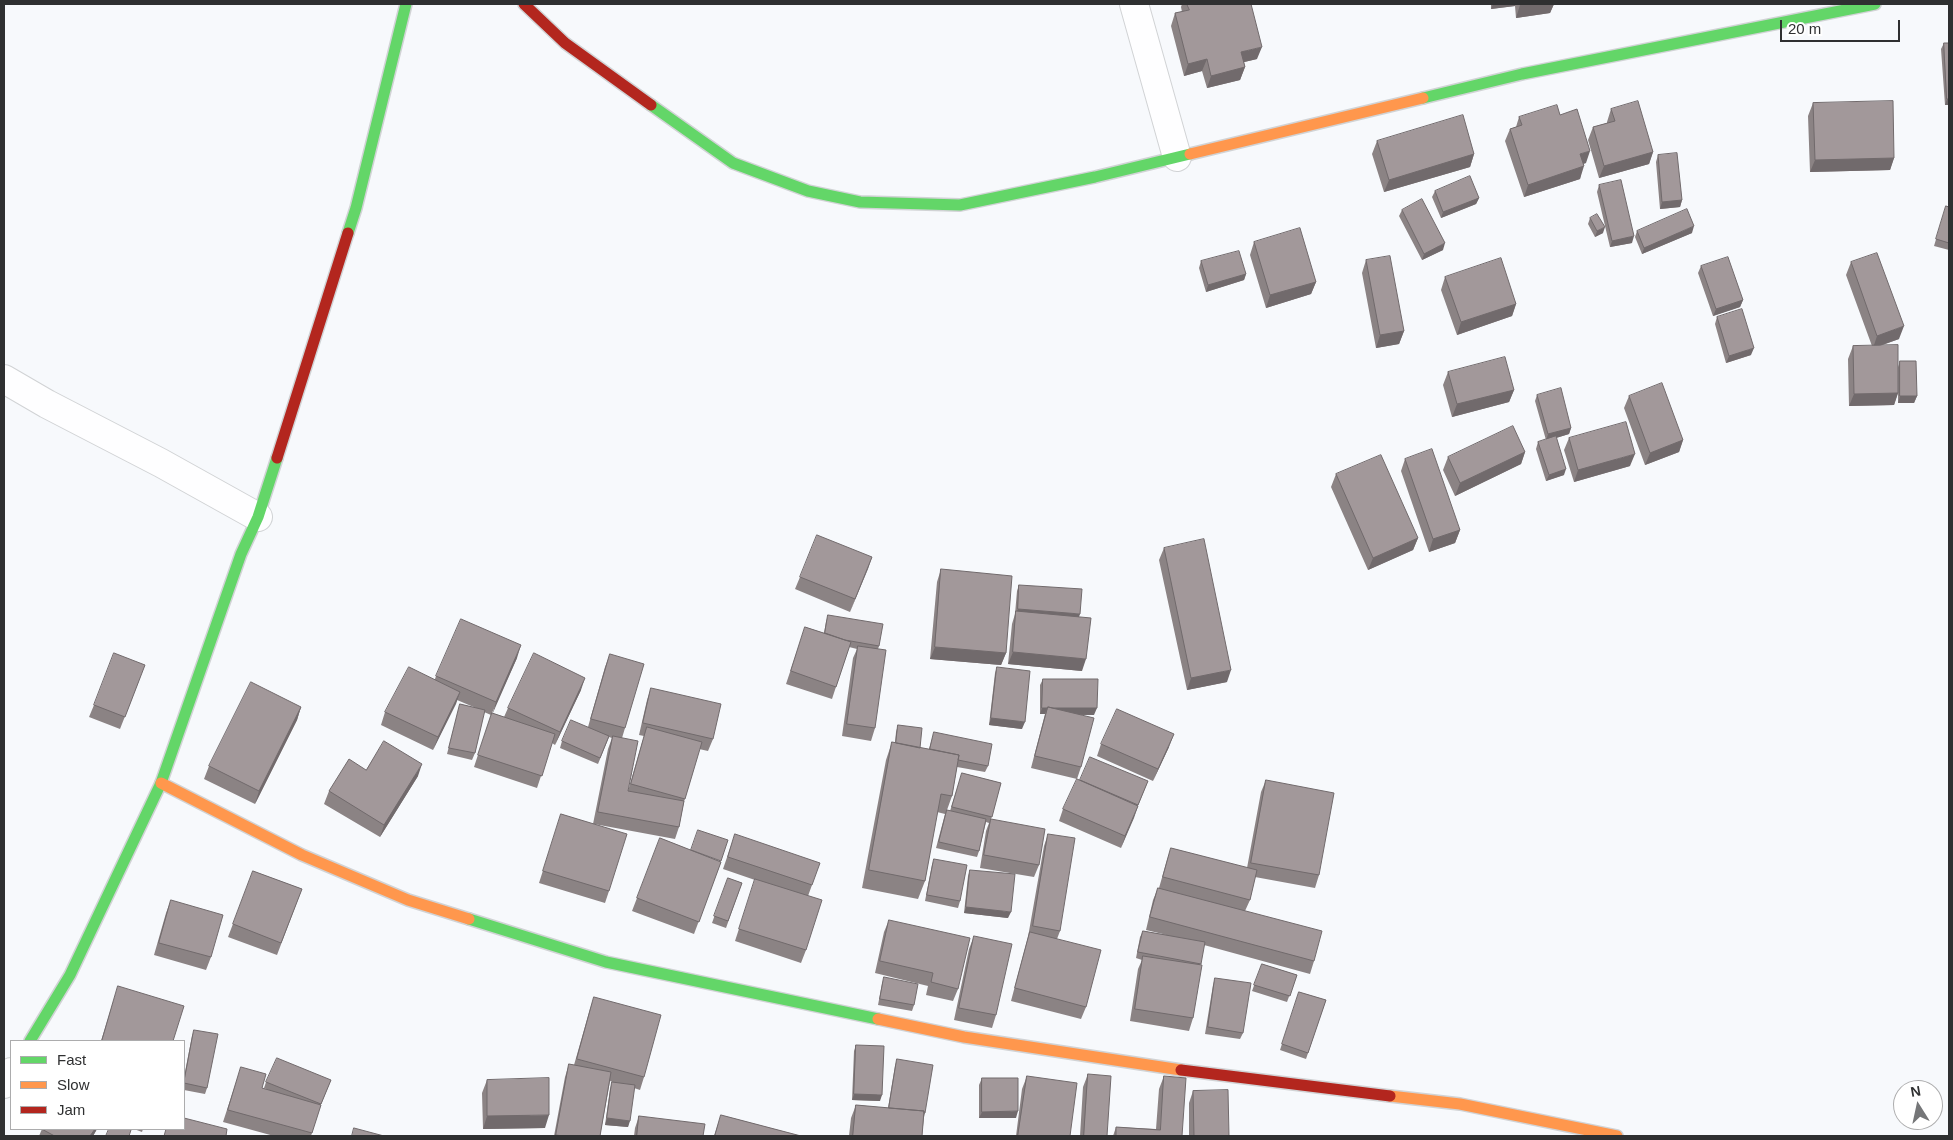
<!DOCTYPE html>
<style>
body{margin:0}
#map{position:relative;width:1953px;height:1140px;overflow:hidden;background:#f7f9fc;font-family:Helvetica,sans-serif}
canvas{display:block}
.frame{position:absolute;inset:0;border:5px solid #2f3031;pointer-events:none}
.legend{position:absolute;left:10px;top:1040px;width:175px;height:90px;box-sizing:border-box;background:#fff;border:1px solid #acacad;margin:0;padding:6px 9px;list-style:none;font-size:15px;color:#2f3031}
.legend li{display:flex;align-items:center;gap:10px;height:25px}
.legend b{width:25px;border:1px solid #acacad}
.north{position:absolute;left:1893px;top:1080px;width:50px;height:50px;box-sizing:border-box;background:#fff;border:1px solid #acacad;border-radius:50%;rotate:350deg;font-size:14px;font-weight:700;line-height:20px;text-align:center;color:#2f3031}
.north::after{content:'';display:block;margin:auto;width:18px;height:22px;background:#757678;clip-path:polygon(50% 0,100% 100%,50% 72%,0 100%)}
.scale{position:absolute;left:1780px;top:20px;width:120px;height:22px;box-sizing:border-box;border:2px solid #2f3031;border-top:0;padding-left:6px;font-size:15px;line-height:18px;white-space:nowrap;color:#2f3031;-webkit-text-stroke:4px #fff;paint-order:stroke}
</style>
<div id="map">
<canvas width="1953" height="1140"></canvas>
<div class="frame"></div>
<ul class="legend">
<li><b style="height:6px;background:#63d668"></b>Fast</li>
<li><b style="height:6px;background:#ff974d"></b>Slow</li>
<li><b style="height:6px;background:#b3261e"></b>Jam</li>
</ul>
<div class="north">N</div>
<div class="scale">20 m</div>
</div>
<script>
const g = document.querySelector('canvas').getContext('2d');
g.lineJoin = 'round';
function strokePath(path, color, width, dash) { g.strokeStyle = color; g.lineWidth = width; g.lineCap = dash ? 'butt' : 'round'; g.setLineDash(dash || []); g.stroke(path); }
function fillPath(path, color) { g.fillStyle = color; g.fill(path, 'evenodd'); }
const street = new Path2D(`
 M1134,4L1177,157
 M4,379L47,404L161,463L258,517
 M4,1084L11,1072`);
const fast = new Path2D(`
 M1423,98L1522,74L1875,4
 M651,105L733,163L808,191L860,202L960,205L1095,177L1190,154
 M348,233L356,208L406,4
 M469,919L606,962L878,1019
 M30,1041L70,975L161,783L241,554L258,517L277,458`);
const slow = new Path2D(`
 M1190,154L1423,98
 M161,783L302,855L408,900L469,919
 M878,1019L964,1037L1181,1070
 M1390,1096L1460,1104L1617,1136`);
const jam = new Path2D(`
 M524,4L565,43L651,105
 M277,458L348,233
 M1181,1070L1390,1096`);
const wall = new Path2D(`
 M1182,4H1187L1257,59L1244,62L1245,67L1240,80L1207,88L1202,71L1184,76L1171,26L1175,13L1182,12L1181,7Z
 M1491,4H1554L1550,13L1516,18L1515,6L1491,9Z
 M1944,43H1949V105H1945L1941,49Z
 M1813,103L1894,158L1890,170L1810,172L1808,116Z
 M1611,109L1653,152L1649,164L1599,178L1588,140L1593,127L1607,123V122Z
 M1560,115L1586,163L1583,164L1580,179L1524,197L1505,141L1510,129L1516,127L1519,117Z
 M1377,141L1474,154L1470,167L1384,192L1372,154Z
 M1658,155L1682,200L1680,207L1660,209L1656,162Z
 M1599,185L1632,243L1610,247L1597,192Z
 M1435,191L1479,198L1476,204L1441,218L1432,197Z
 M1946,206L1949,207V250L1934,246Z
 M1402,210L1443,250L1422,260L1399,216Z
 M1590,218L1603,233L1595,237L1588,224Z
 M1637,231L1692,233L1642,254L1635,237Z
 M1254,242L1316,282L1311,294L1266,308L1250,255Z
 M1366,260L1404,331L1399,344L1376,348L1362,273Z
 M1201,261L1246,274L1244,280L1206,292L1199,268Z
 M1851,262L1899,339L1880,346L1898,367L1900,361L1917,396L1914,403H1898V393L1894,405L1849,406L1848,359L1853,346H1872L1846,275Z
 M1701,266L1743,300L1740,307L1713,316L1698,273Z
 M1445,277L1516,304L1512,316L1457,335L1441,290Z
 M1717,317L1751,355L1726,363L1715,324Z
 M1448,372L1514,390L1509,402L1452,417L1443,385Z
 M1537,395L1571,428L1569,434L1556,438L1564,475L1546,481L1536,449L1538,442L1546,440L1535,401Z
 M1629,396L1683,440L1679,452L1645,465L1624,408Z
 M1569,438L1630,466L1574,482L1564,450Z
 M1525,452L1521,464L1455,496L1443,470L1448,457Z
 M1405,459L1460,530L1455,543L1429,552L1401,471Z
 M1336,474L1418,538L1413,550L1368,570L1331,487Z
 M1164,548L1227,682L1187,690L1159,560Z
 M872,557L850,612L795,589L800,577Z
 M941,569L1006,653L1001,665L930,659L937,582Z
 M1019,585L1079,617L1082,671L1008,664L1012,624L1015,614L1017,591Z
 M828,615L879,646L878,649L875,728L871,741L842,736L853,658L857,649L849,647L832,699L786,684L805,627L824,633L826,622Z
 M610,654L625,728L622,738L628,791L644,736L639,735L647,700L651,688L713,739L708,751L699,749L684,802L679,827L675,839L594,824L609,891L605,903L539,883L561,814L593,824L608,749L612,738L609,737L598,764L560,748L562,741L588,727L605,667Z
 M517,658L492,713L504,717L508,708L581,690L555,745L552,743L537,788L474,767L491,715L484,712L475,753L472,760L447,754L458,711L460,704L476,708L457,700L433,750L381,725L385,712L435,679L436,676Z
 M997,667L1022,729L989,725L995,673Z
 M140,678L120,729L89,717L94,705Z
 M1043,679L1094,715H1080L1081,767L1077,779L1031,768L1045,714H1040V685Z
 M301,707L297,720L255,804L204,779L209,766Z
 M898,725L920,748L929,749L934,732L988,766L985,772L957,767L952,796L947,810L950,811L962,773L1001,783L991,819L1039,865L1034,877L980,868L986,831L989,823L986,822L979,851L977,857L936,848L945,814L937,812L925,881L918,899L862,888L886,760L892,742L895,743L896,732Z
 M1101,744L1169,747L1153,781L1097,756Z
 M366,770L418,776L380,837L324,804L329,791Z
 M1080,780L1148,781L1121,848L1059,821L1063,809Z
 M1266,780L1319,875L1315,888L1255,877L1250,900L1245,911L1314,961L1310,974L1204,945L1200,965L1193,1018L1189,1031L1130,1021L1138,969L1142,960L1136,958L1140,937L1143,931L1167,935L1146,930L1153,900L1158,888H1159L1167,860L1171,848L1247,868L1261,792Z
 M735,834L812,885L808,896L806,950L801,963L735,941L755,880L723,869Z
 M1048,834L1060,931L1057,939L1086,1007L1081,1019L1011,1001L1028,937L1044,846Z
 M660,838L721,862L694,934L632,911Z
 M934,859L960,901L958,908L925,901L932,865Z
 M970,870L1008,918L964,913L968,876Z
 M253,871L302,889L277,955L228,937Z
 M728,878L742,883L726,928L712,923Z
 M171,900L211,957L206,970L154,955L166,913Z
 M889,920L958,989L953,1001L926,995L928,986L875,973L884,932Z
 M974,936L996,1015L992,1028L954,1020L969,949Z
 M1262,964L1297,975L1287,1002L1252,991Z
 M884,977L914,1005L912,1011L878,1005L882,984Z
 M1215,978L1243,1033L1240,1039L1205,1034L1213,985Z
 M118,986L173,1041H101Z
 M1299,992L1326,1000L1306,1059L1280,1050Z
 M594,997L644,1077L640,1090L634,1088L628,1127L605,1125L610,1089L612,1082L615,1083L610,1081L600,1136H554L565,1077L569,1064L574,1065L590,1009Z
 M194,1030L207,1088L205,1094L184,1090V1077L192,1036Z
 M856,1045L880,1101L852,1100L854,1051Z
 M897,1059L925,1113L924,1117L922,1136H849L851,1118L856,1105L888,1108L895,1066Z
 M241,1067L262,1088L269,1090L264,1088L266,1082L331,1080L320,1107L311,1136H274L223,1122Z
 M1088,1074L1107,1136H1080L1083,1087Z
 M1027,1076L1070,1136H1016L1022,1089Z
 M1164,1076L1182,1136H1113L1116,1127L1156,1129L1159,1089Z
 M982,1078L1016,1118H979V1085Z
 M487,1080L545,1128L483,1129L482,1093Z
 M1193,1091L1229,1136H1189V1103Z
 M721,1115L801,1136H714Z
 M639,1116L703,1136H634L635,1128Z
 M42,1129H97L93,1136H39Z
 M134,1129H143L142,1132Z`);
const shadedWall = new Path2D(`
 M1493,4H1515V6L1491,9Z
 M1531,4H1554L1550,13L1516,18L1520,5Z
 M1262,47L1257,59L1236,64L1241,52Z
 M1207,59L1202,71L1184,76L1188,64Z
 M1245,67L1240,80L1207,88L1211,76Z
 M1947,99H1949V105H1945Z
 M1590,151L1586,163L1575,166L1580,154Z
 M1653,152L1649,164L1599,178L1604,166Z
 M1474,154L1470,167L1384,192L1389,180Z
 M1894,158L1890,170L1810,172L1815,160Z
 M1584,166L1580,179L1524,197L1528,185Z
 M1479,198L1476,204L1441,218L1443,212Z
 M1682,200L1680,207L1660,209L1662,202Z
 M1694,226L1692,233L1642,254L1644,248Z
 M1605,227L1603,233L1595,237L1597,231Z
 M1634,236L1632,243L1610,247L1612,241Z
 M1445,243L1443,250L1422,260L1424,254Z
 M1246,274L1244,280L1206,292L1208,285Z
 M1316,282L1311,294L1266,308L1270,295Z
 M1743,300L1740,307L1713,316L1716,309Z
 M1516,304L1512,316L1457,335L1461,322Z
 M1904,326L1899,339L1873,348L1877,336Z
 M1404,331L1399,344L1376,348L1380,335Z
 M1754,348L1751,355L1726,363L1729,356Z
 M1514,390L1509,402L1452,417L1457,404Z
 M1898,393L1894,405L1849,406L1854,394Z
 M1900,396H1917L1914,403H1898Z
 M1571,428L1569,434L1546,441L1548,434Z
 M1683,440L1679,452L1645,465L1650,453Z
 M1525,452L1521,464L1455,496L1460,483Z
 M1635,454L1630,466L1574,482L1578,470Z
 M1566,469L1564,475L1546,481L1549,475Z
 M1460,530L1455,543L1429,552L1433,539Z
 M1418,538L1413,550L1368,570L1373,558Z
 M872,557L868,569L850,612L855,599Z
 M1018,609L1080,614L1078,620L1016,613Z
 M521,645L517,658L492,715L496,702Z
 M935,647L1006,653L1001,665L930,659Z
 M1013,652L1086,659L1082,671L1008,664Z
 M1231,670L1227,682L1187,690L1191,678Z
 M585,678L581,690L555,745L560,732Z
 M460,692L456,704L433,750L438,737Z
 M301,707L297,720L255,804L259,791Z
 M1042,708H1047L1045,714H1040Z
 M1047,708H1097L1094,715L1046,714Z
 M991,718L1025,722L1022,729L989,725Z
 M1174,734L1169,747L1153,781L1158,769Z
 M422,764L418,776L380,837L384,825Z
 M1138,806L1134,818L1121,848L1125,836Z
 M966,907L1011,912L1008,918L964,913Z
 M854,1094L882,1095L880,1101L852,1100Z
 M1018,1111L1016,1118H979L982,1112Z
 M549,1115L545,1128L483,1129L487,1116Z
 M607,1118L630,1121L628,1127L605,1125Z
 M95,1129H97L93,1136H90Z`);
const building = new Path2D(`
 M1187,4H1251L1262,47L1241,52L1245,67L1211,76L1207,59L1188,64L1175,13L1189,10Z
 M1944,43H1949V99H1947Z
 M1638,101L1653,152L1604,166L1593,127L1615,121L1611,109Z
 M1893,101L1894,158L1815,160L1813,103Z
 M1557,105L1560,115L1577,109L1590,151L1580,154L1584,166L1528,185L1510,129L1522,125L1519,117Z
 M1463,115L1474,154L1389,180L1377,141Z
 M1677,153L1682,200L1662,202L1658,155Z
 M1470,176L1479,198L1443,212L1435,191Z
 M1621,180L1634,236L1612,241L1599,185Z
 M1422,199L1445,243L1424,254L1402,210Z
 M1946,206L1949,207V243L1936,239Z
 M1687,209L1694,226L1644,248L1637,231Z
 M1597,214L1605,227L1597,231L1590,218Z
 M1300,228L1316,282L1270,295L1254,242Z
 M1239,251L1246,274L1208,285L1201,261Z
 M1877,253L1904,326L1877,336L1851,262Z
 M1390,256L1404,331L1380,335L1366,260Z
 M1728,257L1743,300L1716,309L1701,266Z
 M1501,258L1516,304L1461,322L1445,277Z
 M1742,309L1754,348L1729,356L1717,317Z
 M1898,345V393L1854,394L1853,346Z
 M1505,357L1514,390L1457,404L1448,372Z
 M1900,361H1916L1917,396H1900Z
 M1662,383L1683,440L1650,453L1629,396Z
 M1561,388L1571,428L1548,434L1537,395Z
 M1626,422L1635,454L1578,470L1569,438Z
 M1513,426L1525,452L1460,483L1448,457Z
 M1556,436L1566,469L1549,475L1538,442Z
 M1432,449L1460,530L1433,539L1405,459Z
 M1381,455L1418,538L1373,558L1336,474Z
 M817,535L872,557L855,599L800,577Z
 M1204,539L1231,670L1191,678L1164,548Z
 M941,569L1012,576L1006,653L935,647Z
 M1019,585L1082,589L1080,614L1018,609Z
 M1016,611L1091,618L1086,659L1013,652Z
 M828,615L883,624L879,646L845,640L825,633Z
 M461,619L521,645L496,702L436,676Z
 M805,627L851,642L836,687L791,671Z
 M858,646L886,650L875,728L847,724Z
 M114,653L145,665L125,717L94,705Z
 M534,653L585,678L560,732L508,708Z
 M610,654L644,664L625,728L591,719Z
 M409,667L460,692L438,737L385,712Z
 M997,667L1030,671L1025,722L991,718Z
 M1043,679H1098L1097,708H1053L1048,707L1047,708H1042Z
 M251,682L301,707L259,791L209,766Z
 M651,688L721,704L713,739L643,723Z
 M460,704L485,710L475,753L449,748Z
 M1048,707L1094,718L1081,767L1035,756Z
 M1117,709L1174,734L1158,769L1101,744Z
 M492,713L555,734L542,776L478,755Z
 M571,720L609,736L600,758L562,741Z
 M898,725L922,728L920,748L896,743Z
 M647,727L702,742L685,799L631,784Z
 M934,732L992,744L988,766L958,760L959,755L930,749Z
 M613,736L638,741L628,791L684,801L679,827L598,812Z
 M384,741L422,764L384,825L329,791L349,759L366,770Z
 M892,742L959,755L952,796L941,794L925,881L869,870Z
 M1090,757L1148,781L1138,805L1080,780Z
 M962,773L1001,783L992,817L952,807Z
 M1077,779L1138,806L1125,836L1063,809Z
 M1266,780L1334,793L1319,875L1251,863Z
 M947,810L986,819L979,851L939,842Z
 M561,814L627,834L609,891L543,871Z
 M991,819L1045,829L1039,865L984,855Z
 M698,830L728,840L721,861L691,850Z
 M735,834L820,863L812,885L728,857Z
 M1048,834L1075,838L1060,931L1033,926Z
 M660,838L721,862L699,922L637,898Z
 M1171,848L1257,870L1250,900L1163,877Z
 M934,859L967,865L960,901L927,895Z
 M970,870L1015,874L1011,912L966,907Z
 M253,871L302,889L281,943L233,924Z
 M728,878L742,883L728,921L714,916Z
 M755,879L822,900L806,950L739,929Z
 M1158,888L1322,931L1314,961L1150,917Z
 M171,900L223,915L211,957L159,943Z
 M889,920L970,938L958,989L931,982L933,973L880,961Z
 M1143,931L1205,942L1201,964L1138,952Z
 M1030,932L1101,950L1086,1007L1015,988Z
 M974,936L1012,944L996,1015L959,1008Z
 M1143,956L1202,965L1193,1018L1135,1009Z
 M1262,964L1297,975L1290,996L1254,985Z
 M884,977L918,984L914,1005L880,999Z
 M1215,978L1251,983L1243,1033L1208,1027Z
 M118,986L184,1006L173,1041H102Z
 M1299,992L1326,1000L1308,1053L1282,1044Z
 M594,997L661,1015L644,1077L577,1059Z
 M194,1030L218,1034L207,1088L184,1083Z
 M856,1045L884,1046L882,1095L854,1094Z
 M277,1058L331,1080L321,1104L266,1082Z
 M897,1059L933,1065L925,1113H924V1111L889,1108Z
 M569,1064L611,1072L600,1136H562L556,1135Z
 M241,1067L266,1074L262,1088L321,1105L312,1133L228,1110Z
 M1088,1074L1111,1076L1107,1136H1084Z
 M1027,1076L1077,1083L1070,1136H1018Z
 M1164,1076L1186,1078L1182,1136H1116V1127L1160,1130Z
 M549,1078V1115L487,1116V1080Z
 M982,1078H1018V1111L982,1112Z
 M612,1082L635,1085L630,1121L607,1118Z
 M1228,1090L1229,1136H1194L1193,1091Z
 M856,1105L924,1111L922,1136H853Z
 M721,1115L801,1136H715Z
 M639,1116L705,1124L703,1136H637Z
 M184,1118L227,1129L226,1136H164L166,1129H184Z
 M354,1128L384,1136H352Z
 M42,1129H95L90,1136H55Z
 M109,1129H129L131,1130L129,1136H106Z`);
strokePath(street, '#d1d3d5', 30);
strokePath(fast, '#d1d3d5', 14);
strokePath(slow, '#d1d3d5', 14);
strokePath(jam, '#d1d3d5', 14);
strokePath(street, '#fefeff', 28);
strokePath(fast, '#63d668', 11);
strokePath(slow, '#ff974d', 11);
strokePath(jam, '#b3261e', 11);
fillPath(wall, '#8b8384');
fillPath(shadedWall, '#716a6c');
fillPath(building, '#a2989a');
strokePath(building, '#716a6c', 1);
</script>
